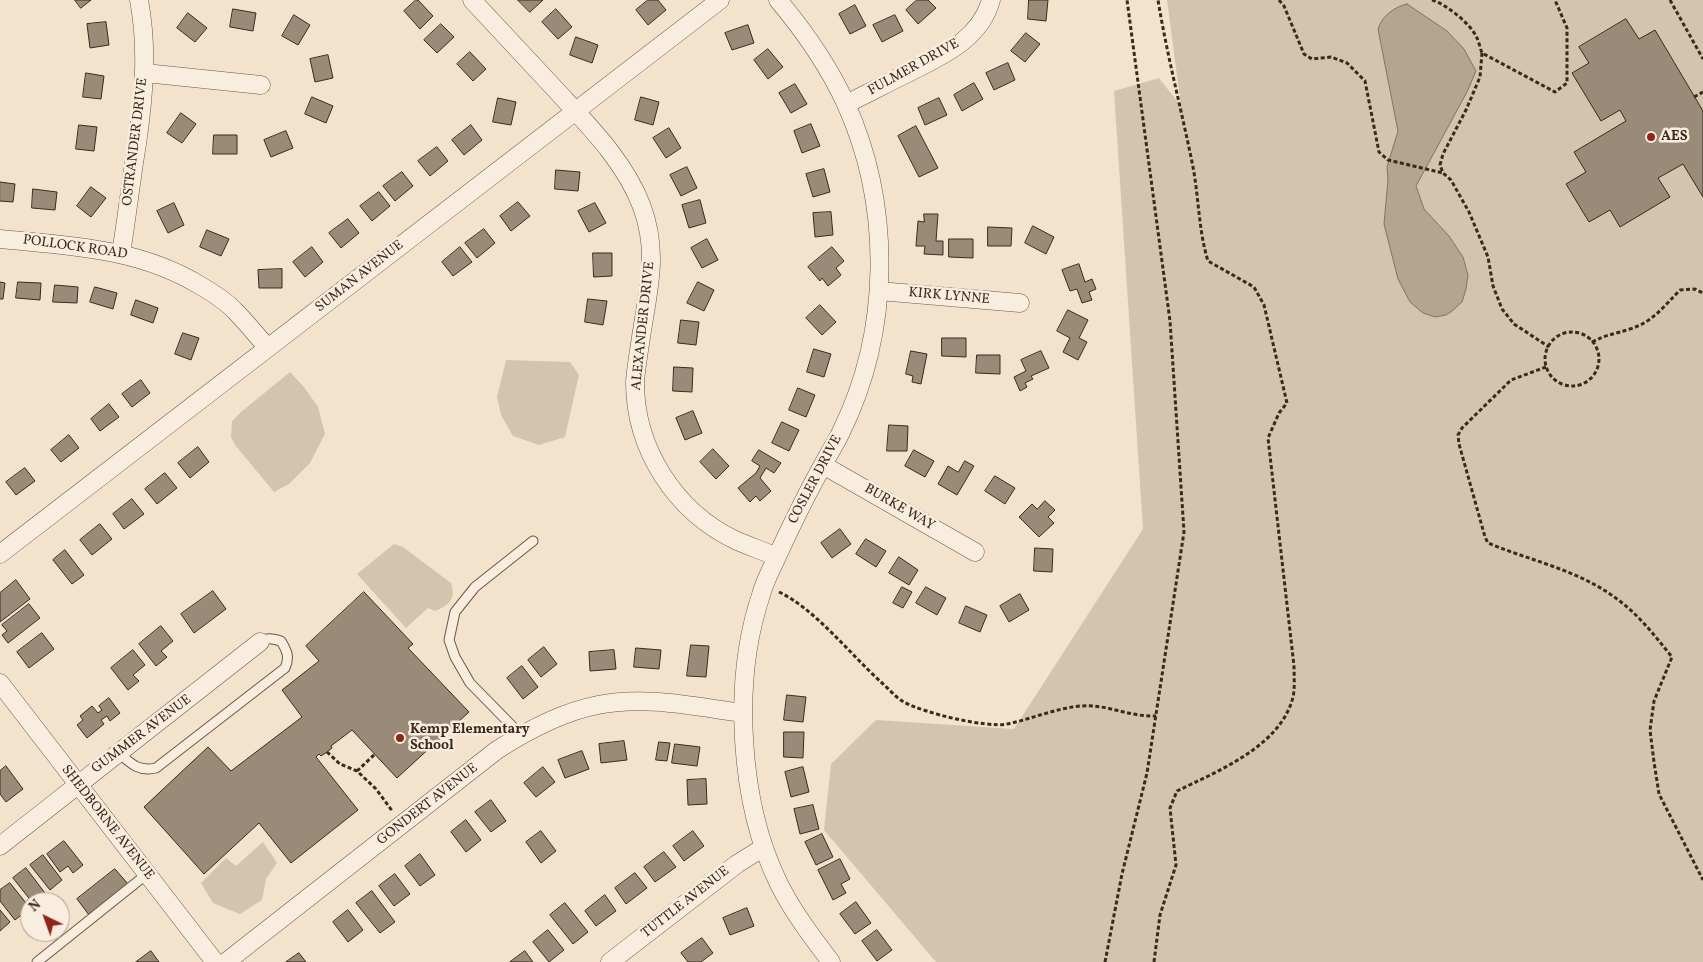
<!DOCTYPE html>
<style>
body{margin:0}
#map{position:relative;width:1703px;height:962px;overflow:hidden;background:#f4e3cc;font-family:Vollkorn,serif}
canvas{display:block}
.north{position:absolute;left:20px;top:892px;width:50px;height:50px;box-sizing:border-box;background:#f8edde;border:1px solid #ab9f90;border-radius:50%;rotate:318deg;font-size:14px;font-weight:700;line-height:20px;text-align:center;color:#382b1c}
.north::after{content:'';display:block;margin:auto;width:18px;height:22px;background:#8f2418;clip-path:polygon(50% 0,100% 100%,50% 72%,0 100%)}
</style>
<div id="map">
<canvas width="1703" height="962"></canvas>
<div class="north">N</div>
</div>
<script>
const g = document.querySelector('canvas').getContext('2d');
g.lineJoin = 'round';
function fillPath(path, color) { g.fillStyle = color; g.fill(path, 'evenodd'); }
function strokePath(path, color, width, dash) { g.strokeStyle = color; g.lineWidth = width; g.lineCap = dash ? 'butt' : 'round'; g.setLineDash(dash || []); g.stroke(path); }
function write(font, color, halo, rows, align = 'center') {
  g.font = font + ' Vollkorn,serif'; g.lineWidth = 5; g.setLineDash([]); g.textBaseline = 'middle'; g.strokeStyle = halo; g.fillStyle = color; for (const [text, x, y, turn = 0] of rows) {
    g.save(); g.translate(x, y); g.rotate((+turn || 0) * Math.PI / 180); g.textAlign = isNaN(turn) ? turn : align; if (halo) g.strokeText(text, 0, 0); g.fillText(text, 0, 0); g.restore();
  }
}
const green = new Path2D(`
 M1167,0H1703V962H936L824,830L831,764L876,720L1014,729L1143,529L1114,91L1159,78L1181,106Z
 M506,360L570,362L579,375L565,437L539,445L513,436L501,415L497,397Z
 M290,372L304,387L318,407L325,434L310,463L289,484L274,492L235,445L231,437L232,421L241,412Z
 M394,544L403,547L451,583C456,599 450,605 435,611L428,608L406,628L357,574Z
 M263,842L277,863L266,879L262,900L240,914L213,903L201,883L226,858L236,866Z`);
const water = new Path2D(`
 M1407,4L1447,31L1464,49L1476,71L1467,92L1416,186L1424,209L1449,236L1463,257L1468,275L1466,289L1462,302L1452,311L1446,315L1435,317L1423,313L1410,302L1398,279L1384,224L1388,180L1387,167L1398,131L1378,29C1382,16 1394,7 1407,4Z`);
const building = new Path2D(`
 M75,0H91L81,8Z
 M416,0H418L433,16L420,29L404,11Z
 M518,0H543L530,12Z
 M648,0H658L666,10L648,25L636,10Z
 M917,0H928L936,8L918,24L906,10Z
 M1029,0H1048L1046,21L1028,19Z
 M855,5L866,26L850,34L839,14Z
 M233,9L256,13L253,31L230,27Z
 M556,9L572,27L558,39L542,22Z
 M188,13L207,28L195,42L177,28Z
 M294,15L310,25L298,45L282,36Z
 M895,15L903,31L882,42L873,25Z
 M1626,19L1639,39L1655,30L1703,111V197L1683,164L1658,178L1670,197L1620,227L1610,210L1589,222L1566,184L1586,172L1574,152L1626,121L1620,110L1601,121L1572,73L1589,63L1579,47Z
 M106,22L109,45L90,48L87,24Z
 M441,24L454,37L437,53L424,40Z
 M748,25L754,43L732,50L725,33Z
 M1026,33L1040,44L1025,62L1011,51Z
 M576,37L598,45L592,63L570,55Z
 M768,49L783,67L768,79L754,60Z
 M470,52L486,69L473,81L457,64Z
 M328,55L333,78L315,82L310,59Z
 M1008,63L1015,80L994,90L986,73Z
 M86,73L104,76L101,99L83,97Z
 M974,83L983,99L962,111L954,95Z
 M795,84L807,104L791,113L779,93Z
 M312,97L333,106L326,123L305,114Z
 M641,97L659,102L653,125L635,120Z
 M498,98L516,102L511,125L493,122Z
 M939,98L947,115L925,125L918,108Z
 M181,113L196,124L182,143L167,133Z
 M811,124L820,146L802,153L794,131Z
 M79,125L97,127L94,151L76,149Z
 M471,125L482,140L464,155L452,140Z
 M916,126L938,168L919,177L898,136Z
 M669,128L681,148L666,158L653,138Z
 M286,131L293,148L271,157L264,140Z
 M214,135H237V154H213Z
 M437,147L448,161L430,176L418,161Z
 M687,167L697,188L681,196L670,175Z
 M824,169L830,192L813,197L806,174Z
 M556,170L580,172L578,191L555,189Z
 M402,172L413,186L395,201L383,186Z
 M0,182L15,184L13,202L0,201Z
 M91,187L106,198L91,217L77,206Z
 M33,189L57,192L55,210L32,208Z
 M379,192L390,206L372,221L360,206Z
 M700,200L706,223L689,228L682,205Z
 M518,202L530,216L511,231L500,216Z
 M174,203L184,225L168,233L157,211Z
 M595,203L606,223L589,232L578,211Z
 M831,212L833,235L815,237L813,213Z
 M924,214H938L936,241H943V255L924,254L925,246H916L918,221L924,222Z
 M348,219L359,233L341,248L329,233Z
 M1033,226L1054,237L1046,254L1025,243Z
 M988,227L1012,228L1011,246H988Z
 M484,229L495,243L477,258L465,243Z
 M207,230L229,239L221,256L200,247Z
 M707,239L718,260L702,268L691,248Z
 M949,239H973V258L949,257Z
 M312,247L323,262L305,277L293,262Z
 M460,247L472,262L453,276L442,262Z
 M832,247L844,261L836,268L841,275L828,286L822,278L820,281L808,267Z
 M593,253H612V276L594,277Z
 M1079,264L1085,282L1092,279L1096,289L1089,292L1092,300L1082,303L1077,289L1070,291L1062,270Z
 M282,269V288H259L258,270Z
 M0,282L5,283L3,299H0Z
 M18,282L41,283L40,300L16,298Z
 M698,282L714,290L704,311L687,303Z
 M55,285L78,287L77,303L53,302Z
 M95,287L117,293L113,309L90,302Z
 M588,299L607,301L603,325L585,322Z
 M136,300L158,308L153,323L131,315Z
 M820,305L836,322L822,335L806,318Z
 M1068,310L1088,320L1079,338L1087,342L1078,360L1063,352L1070,338L1057,331Z
 M681,320L699,322L696,345L678,343Z
 M183,333L199,338L191,360L175,354Z
 M942,338H966V357L942,356Z
 M814,349L831,354L824,377L807,372Z
 M911,351L927,354L921,384L912,382L913,376L906,374Z
 M1041,351L1049,368L1031,376L1033,379L1025,383L1027,387L1020,391L1014,377L1026,371L1021,360Z
 M977,355H1000V374L976,373Z
 M674,367L693,368L692,392L673,391Z
 M141,380L150,393L132,407L122,394Z
 M798,388L815,395L806,417L789,410Z
 M109,404L119,417L100,431L91,419Z
 M693,411L702,433L685,440L676,418Z
 M782,422L799,430L789,451L772,443Z
 M889,425L908,426L907,451H887Z
 M69,435L79,448L61,462L51,450Z
 M198,447L209,462L190,478L178,463Z
 M713,449L729,466L716,479L700,462Z
 M759,450L781,463L774,473L766,468L760,478L771,491L760,501L756,496L750,502L738,488L756,473L760,466L752,461Z
 M914,450L934,461L925,477L905,466Z
 M965,461L974,466L957,495L938,484L948,466L958,472Z
 M25,468L35,481L16,495L6,482Z
 M165,473L177,488L157,504L145,489Z
 M995,476L1015,488L1005,504L985,491Z
 M132,499L144,514L124,529L113,514Z
 M1045,501L1055,510L1048,517L1054,523L1039,537L1019,517L1032,504L1037,509Z
 M100,524L112,539L92,555L80,540Z
 M840,529L851,544L832,558L821,543Z
 M866,539L886,551L876,567L856,554Z
 M1035,548L1053,549L1052,572L1034,571Z
 M65,550L84,575L72,584L53,560Z
 M899,557L918,570L909,585L889,573Z
 M16,580L30,599L0,622V593Z
 M902,587L912,592L903,608L893,603Z
 M926,587L946,598L937,615L916,603Z
 M213,591L226,609L194,633L181,614Z
 M364,592L413,644L408,648L469,712L397,778L352,730L331,746L332,748L327,752L321,756L319,754L316,757L358,810L291,863L259,823L204,874L144,807L208,747L231,771L302,717L282,690L319,661L306,646Z
 M1020,594L1029,610L1009,622L1000,606Z
 M29,604L40,618L8,643L2,635L7,631L2,625Z
 M966,606L987,615L980,632L959,623Z
 M161,626L173,641L161,651L167,657L156,666L139,644Z
 M42,633L54,649L29,668L17,652Z
 M691,645L709,646L706,677L687,676Z
 M544,647L557,664L541,677L528,660Z
 M636,648L661,650L659,669L634,667Z
 M133,650L145,665L133,675L139,681L128,690L111,668Z
 M614,650L616,669L590,671L589,652Z
 M522,666L538,687L523,699L507,678Z
 M787,695L806,697L803,722L784,720Z
 M109,698L120,713L110,721L107,716L101,720L104,724L87,738L77,725L83,720L80,716L92,706L98,713L102,710L99,706Z
 M784,732H804L803,758L784,757Z
 M624,741L627,760L601,763L599,744Z
 M659,742L670,743L667,761L656,760Z
 M675,744L700,747L697,766L672,763Z
 M582,751L589,769L565,778L558,760Z
 M6,766L23,789L6,802L0,794V771Z
 M543,767L555,782L536,797L524,783Z
 M803,767L809,792L791,797L785,772Z
 M706,779L707,804L688,805L687,780Z
 M491,800L506,821L491,832L475,812Z
 M813,805L819,829L800,834L794,809Z
 M466,820L481,840L466,852L451,832Z
 M541,831L556,851L541,863L526,842Z
 M693,831L704,846L684,861L673,846Z
 M822,834L833,857L816,865L805,842Z
 M64,841L83,865L73,873L68,866L60,872L47,854Z
 M664,852L676,867L655,882L644,867Z
 M420,854L435,875L420,886L405,866Z
 M43,855L62,880L50,890L30,865Z
 M840,859L850,879L841,884L846,893L833,900L818,870Z
 M26,868L45,893L34,902H32L13,878Z
 M115,869L128,884L89,915L77,899Z
 M635,873L647,888L626,904L615,888Z
 M395,874L410,894L394,906L379,886Z
 M10,883L30,908L15,920L0,901V890Z
 M372,891L395,922L380,933L356,903Z
 M605,895L616,911L596,926L585,911Z
 M856,902L871,923L855,934L840,914Z
 M565,903L588,932L573,944L550,915Z
 M747,908L754,926L730,935L723,918Z
 M0,910L10,922L0,931Z
 M348,910L363,930L348,942L333,922Z
 M548,930L564,950L549,962L533,942Z
 M877,930L892,950L877,961L862,941Z
 M702,938L713,953L701,962H688L681,953Z
 M151,951L159,962H136Z
 M525,951L533,962H510Z
 M299,953L306,962H286Z`);
const path = new Path2D(`
 M1279,0L1284,6L1304,54L1312,59L1331,57L1347,63L1365,81L1379,152L1388,160L1443,173
 M1432,0C1446,4 1471,24 1477,38C1479,42 1480,48 1482,53L1555,92L1567,83V28L1555,0
 M1670,0L1703,59
 M1482,53L1480,77L1466,110L1443,154L1440,165L1443,173L1451,180L1469,212L1488,257L1493,286L1502,309L1514,324L1549,347
 M1694,97L1703,92
 M1545 359a27 27 0 1 1 54 0a27 27 0 1 1-54 0Z
 M1592,342C1607,334 1616,334 1630,329C1653,322 1664,306 1680,290L1695,289L1703,293
 M1546,367L1511,380L1462,428L1458,435L1459,444L1485,537L1488,543C1531,561 1579,570 1617,599C1639,615 1655,636 1672,657L1654,701L1650,730L1654,762L1659,794L1703,880
 M779,592C815,609 850,654 881,682C888,688 896,698 904,702C924,713 985,728 1007,724C1032,719 1056,708 1081,706C1108,704 1128,717 1156,716
 M327,752L340,764L357,771L376,789L393,812
 M357,771L375,754
 M1105,962L1122,874L1147,773L1184,532L1170,321L1127,0
 M1154,962L1160,915L1176,865L1170,808L1177,791C1218,771 1281,746 1293,697C1295,688 1294,676 1294,666L1268,438L1279,413L1287,403L1264,305L1254,287L1208,261C1198,229 1199,195 1192,162C1181,108 1167,55 1158,0`);
const lane = new Path2D(`
 M521,735L470,683L455,657L449,640L455,612L475,587L533,541
 M119,753C131,764 139,772 156,768L285,668C290,657 287,651 281,641C273,639 267,637 260,642
 M37,962L147,874`);
const street = new Path2D(`
 M472,0C500,30 527,59 555,89C587,124 625,161 642,207C659,253 648,291 641,337C639,352 636,367 635,382C635,449 675,511 735,540C749,546 763,551 777,557
 M778,0C805,32 829,67 846,104C892,206 891,331 841,432C836,443 829,453 824,463C806,495 790,528 775,561C770,572 764,583 761,595C732,681 739,803 779,884C793,912 812,937 831,962
 M145,73L261,85
 M846,104C867,94 887,83 908,73C941,56 980,40 991,0
 M0,239C71,246 139,248 201,286C213,293 226,301 235,311C247,323 257,336 268,348
 M121,253C127,217 131,180 137,144C144,96 148,48 139,0
 M879,291L1020,303
 M823,465L975,552
 M0,554L720,0
 M0,683L215,962
 M0,846L260,642
 M226,962L497,750C528,730 562,712 598,705C646,695 696,707 743,713
 M610,962L737,864L764,847`);
const markers = [
 [1651,137,5,"#8f2418"],
 [400,738,5,"#8f2418"]
];
const streetNames = [
 ["FULMER DRIVE",914,68,-29],
 ["OSTRANDER DRIVE",136,142,-83],
 ["POLLOCK ROAD",75,248,8],
 ["SUMAN AVENUE",360,277,-38],
 ["KIRK LYNNE",949,297,5],
 ["ALEXANDER DRIVE",644,326,-84],
 ["COSLER DRIVE",816,480,-62],
 ["BURKE WAY",899,508,30],
 ["GUMMER AVENUE",142,735,-37],
 ["GONDERT AVENUE",428,805,-38],
 ["SHEDBORNE AVENUE",107,823,52],
 ["TUTTLE AVENUE",686,903,-38]
];
const poiNames = [
 ["AES",1661,137],
 ["Kemp Elementary",410,730],
 ["School",410,746]
];
fillPath(green, '#d4c4ae');
fillPath(water, '#b4a490');
strokePath(water, '#827462', 1);
fillPath(building, '#9a8b78');
strokePath(building, '#382b1c', 1);
strokePath(lane, '#675948', 11);
strokePath(street, '#675948', 19);
strokePath(path, '#382b1c', 3, [4, 2.5]);
strokePath(lane, '#f8edde', 9);
strokePath(street, '#f8edde', 18);
for (const [x, y, r, color] of markers) { const dot = new Path2D(); dot.arc(x, y, r, 0, 2 * Math.PI); g.fillStyle = color; g.fill(dot); strokePath(dot, '#f8edde', 2); }
write('14px', '#382b1c', '#f8edde', streetNames);
write('bold 14px', '#382b1c', '#f8edde', poiNames, 'left');
</script>
